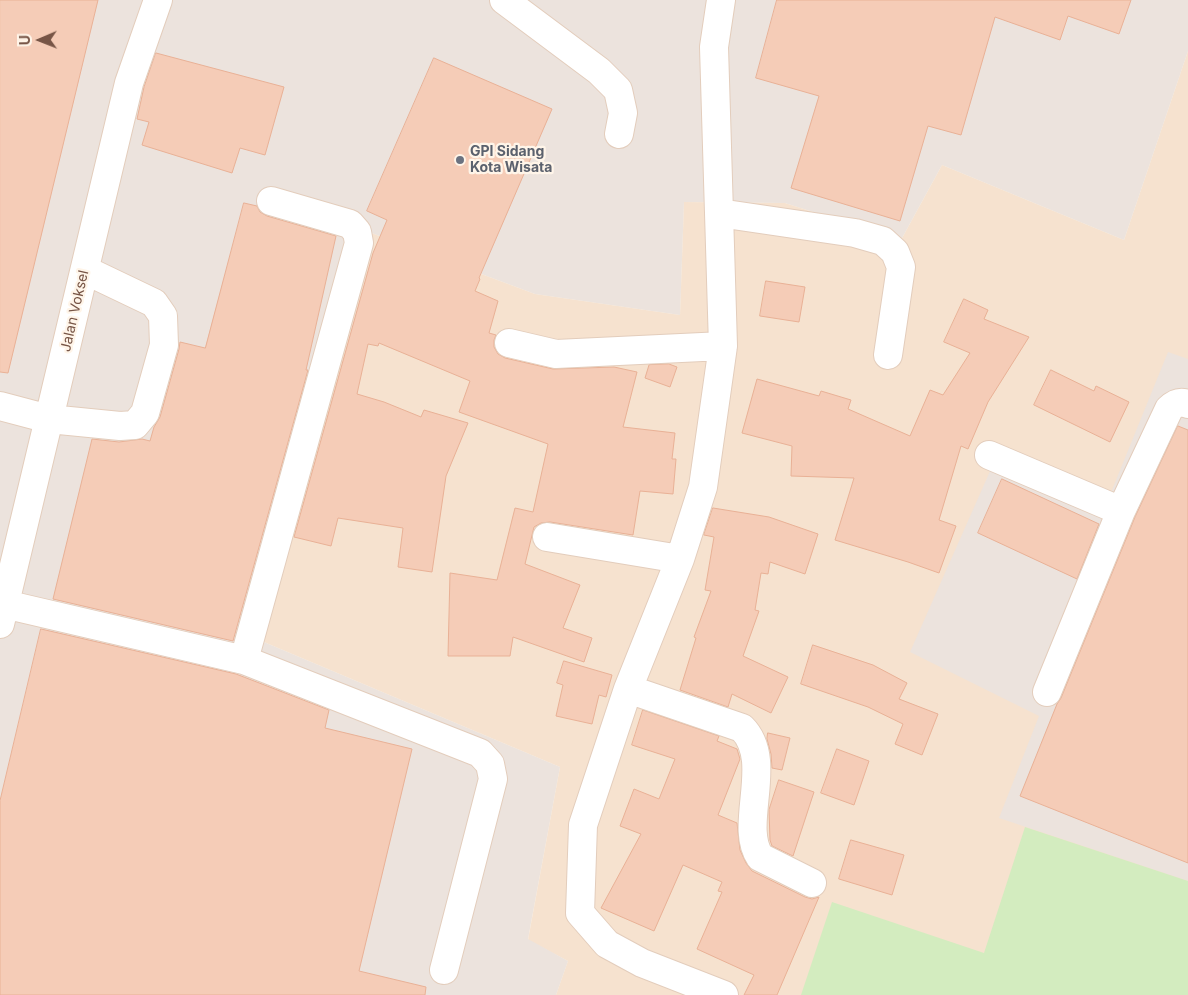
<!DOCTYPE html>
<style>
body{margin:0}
#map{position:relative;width:1188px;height:995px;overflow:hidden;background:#fef1e1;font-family:Inter,sans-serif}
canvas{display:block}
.north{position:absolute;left:15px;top:15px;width:50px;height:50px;-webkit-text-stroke:4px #fff5e9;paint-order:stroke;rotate:269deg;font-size:14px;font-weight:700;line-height:20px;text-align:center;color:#775546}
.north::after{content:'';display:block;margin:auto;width:18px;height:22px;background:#775546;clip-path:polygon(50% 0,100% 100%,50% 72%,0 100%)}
</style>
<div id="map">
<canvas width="1188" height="995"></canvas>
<div class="north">U</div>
</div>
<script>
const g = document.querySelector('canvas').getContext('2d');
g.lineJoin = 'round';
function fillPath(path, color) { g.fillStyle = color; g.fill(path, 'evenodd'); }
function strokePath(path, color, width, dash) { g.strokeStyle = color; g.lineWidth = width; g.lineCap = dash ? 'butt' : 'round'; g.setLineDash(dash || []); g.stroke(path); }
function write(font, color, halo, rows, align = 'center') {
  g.font = font + ' Inter,sans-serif'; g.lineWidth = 4.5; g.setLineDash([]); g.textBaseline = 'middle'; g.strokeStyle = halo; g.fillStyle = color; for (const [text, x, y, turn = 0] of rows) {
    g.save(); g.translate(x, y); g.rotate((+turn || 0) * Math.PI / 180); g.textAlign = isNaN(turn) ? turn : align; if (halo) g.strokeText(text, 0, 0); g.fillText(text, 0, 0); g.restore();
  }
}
const residential = new Path2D(`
 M1188,51V995H556L568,961L528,940L560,767L252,637L358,228L535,294L680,315L684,202L785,203L901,240L942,165L1124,240Z`);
const industrial = new Path2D(`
 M0,0H1188V51L1124,240L942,165L901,240L785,203L684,202L680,315L535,294L358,228L252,637L560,767L528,939L568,961L556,995H0Z
 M1168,352L1188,359V881L999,818L1039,716L910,652L991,469L1101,517Z`);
const green = new Path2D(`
 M1025,827L1188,881V995H801L832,902L984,953Z`);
const building = new Path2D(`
 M0,0H98L8,373L0,372Z
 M777,0H1131L1119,34L1068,16L1060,40L995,17L961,135L928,126L900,221L791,188L819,96L756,78Z
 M156,53L284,87L265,155L240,148L232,173L142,145L149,122L137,119L144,87Z
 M434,58L552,109L479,278L480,279L475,291L498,301L489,333L496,335L494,340V347L498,354L505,358L553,369L614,367L637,372L623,427L675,433L672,459H676L673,494L640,491L633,535L550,522L541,523L534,527L525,564L580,585L563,628L592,638L584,662L513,637L510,656H448L450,573L497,580L515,508L533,512L548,444L459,412L470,381L379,343L378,346L368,344L357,394L384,402L421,417L424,410L468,423L446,476L432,572L398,567L403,528L338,518L331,546L294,537L373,253L387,220L367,211Z
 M244,203L257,206L260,212L267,216L336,236L306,370H308L233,641L53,599L92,439L119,442L142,439L150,441L154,427L160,417L179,349L180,342L205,348Z
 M766,281L805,287L799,322L760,316Z
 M964,299L988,310L984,319L1029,337L988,402L968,449L961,446L939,520L956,526L939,573L908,562L835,540L854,478L791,476L792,446L742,433L757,379L819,396L821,391L851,400L848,409L910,436L930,390L943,395L970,353L944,342Z
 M669,364L677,367L670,387L645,378L649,365Z
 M1051,370L1094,391L1096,386L1129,402L1110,442L1034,405Z
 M1178,426L1188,430V863L1020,796L1057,704L1061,698L1135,517Z
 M1002,479L1099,524L1077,579L978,533Z
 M713,508L769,517L818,534L805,574L770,562L768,574L761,573L755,610L759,611L743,656L788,677L771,713L732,694L728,707L680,690L696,638L694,637L711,591L705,590L714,537L704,535Z
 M41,629L236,674L329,710L325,728L412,749L359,971L426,987L425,995H0V801Z
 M813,645L873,665L907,683L899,699L938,714L922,755L895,744L903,724L868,707L801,684Z
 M564,661L612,675L606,697L599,695L592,724L556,716L563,685L557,683Z
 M643,710L719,736L717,741L737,749L740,759L718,815L737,823L740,850L746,863L752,871L805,897L812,899L819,897L777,995H744L754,975L697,949L722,892L718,891L722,882L683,865L654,931L601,908L641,834L620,826L634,789L659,799L675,759L632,745Z
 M768,733L790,738L782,770L772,768L771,754L767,739Z
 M837,749L869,761L854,805L821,793Z
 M779,780L814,792L793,856L772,846L770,840L769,810Z
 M851,840L904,855L892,895L839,879Z`);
const minor = new Path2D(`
 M504,0L599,71L618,90L623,113L619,134
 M721,0L714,47L723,346L703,487L680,559L628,689L583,825L580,913L607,944L642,963L724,995
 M719,213L855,233L883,241L895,252L901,267L888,355
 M509,343L556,354L723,346
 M0,406L49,419L120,426L135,425L145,413L164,345L163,316L154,303L85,270
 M989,455L1121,511
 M547,537L680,559
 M0,603L244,660L480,753L490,764L493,779L444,970
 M0,624L129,83L158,0
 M244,660L359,243L357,232L350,224L271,201
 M628,689L742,728C775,761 738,825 760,857L812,883
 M1047,692L1121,511L1169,409C1175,403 1180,401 1188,404`);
const markers = [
 [460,160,5,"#6b7280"]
];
const worshipNames = [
 ["GPI Sidang",470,152],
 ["Kota Wisata",470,168]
];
const streetNames = [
 ["Jalan Voksel",75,311,-77]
];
fillPath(residential, '#f6e2cf');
fillPath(industrial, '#ece3dd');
fillPath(green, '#d3ecbf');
fillPath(building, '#f5ccb7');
strokePath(building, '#e9b196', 1);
strokePath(minor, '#e3cdbc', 30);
strokePath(minor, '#fff', 28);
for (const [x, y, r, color] of markers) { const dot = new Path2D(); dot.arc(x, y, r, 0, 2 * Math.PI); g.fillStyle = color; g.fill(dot); strokePath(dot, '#fff5e9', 2); }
write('bold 14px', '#5b616d', '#fff5e9', worshipNames, 'left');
write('14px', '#775546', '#fff5e9', streetNames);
</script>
